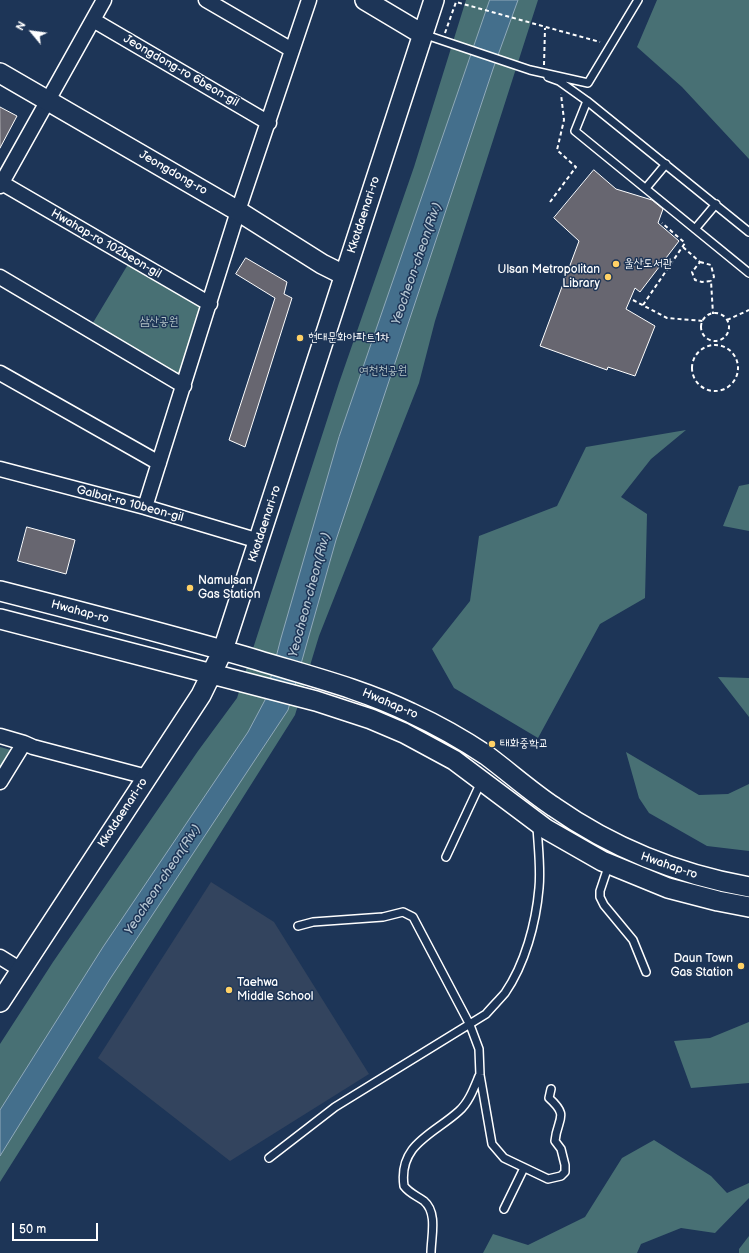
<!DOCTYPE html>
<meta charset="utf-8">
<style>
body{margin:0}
#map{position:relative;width:749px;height:1253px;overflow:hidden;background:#1d3557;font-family:"Balsamiq Sans",sans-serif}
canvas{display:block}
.north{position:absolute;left:12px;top:12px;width:40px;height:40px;-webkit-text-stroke:3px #1d3557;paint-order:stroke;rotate:299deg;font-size:11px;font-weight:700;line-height:16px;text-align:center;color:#fff}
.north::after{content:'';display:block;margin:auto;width:14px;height:18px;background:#fff;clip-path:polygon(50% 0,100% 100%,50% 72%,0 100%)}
.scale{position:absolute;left:12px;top:1223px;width:86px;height:18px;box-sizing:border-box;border:2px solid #fff;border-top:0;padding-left:5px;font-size:12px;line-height:14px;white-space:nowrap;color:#fff;-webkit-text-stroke:3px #1d3557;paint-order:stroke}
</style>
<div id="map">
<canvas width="749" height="1253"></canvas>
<div class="north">N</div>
<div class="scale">50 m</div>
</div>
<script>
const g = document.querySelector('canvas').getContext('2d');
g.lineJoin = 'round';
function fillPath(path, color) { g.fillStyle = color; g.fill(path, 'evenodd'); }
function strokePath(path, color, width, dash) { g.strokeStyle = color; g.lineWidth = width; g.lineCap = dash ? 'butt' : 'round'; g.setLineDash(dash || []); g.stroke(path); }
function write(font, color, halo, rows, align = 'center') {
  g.font = font + ' "Balsamiq Sans","Poor Story",sans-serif'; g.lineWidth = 3; g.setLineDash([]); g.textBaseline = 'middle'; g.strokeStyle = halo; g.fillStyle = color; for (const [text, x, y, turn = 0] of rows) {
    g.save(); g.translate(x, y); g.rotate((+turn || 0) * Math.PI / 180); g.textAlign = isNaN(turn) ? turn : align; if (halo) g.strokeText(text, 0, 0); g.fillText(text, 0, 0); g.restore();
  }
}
const built = new Path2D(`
 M211,882L274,922L369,1074L230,1161L98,1058Z`);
const green = new Path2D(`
 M466,0H538L435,321L419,383L319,636L295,715L0,1182V1044L53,962L198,751L237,698L339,383L414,167Z
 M657,0H749V159L682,87L637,47Z
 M130,261L206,306L182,380L91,326Z
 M686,430L651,459L621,497L647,514L645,598L600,624L538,738L454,688L432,649L470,601L479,536L557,506L586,447Z
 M749,484V531L723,526L739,486Z
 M718,677L749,678V717Z
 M0,747L18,752L0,782Z
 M626,752L699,795L728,794L749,784V851L707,846L649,813L639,798Z
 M749,1022V1083L691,1088L674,1041L710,1038Z
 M654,1140L711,1176L727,1193L749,1183V1198L715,1233L681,1228L641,1244L637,1253H483L493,1234L528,1245L585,1217L622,1158Z
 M749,1236V1253H739V1249Z`);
const water = new Path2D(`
 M490,0H518L493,69L336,540L288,710L110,979L0,1156V1110L103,947L248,732L265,700L281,638L339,437Z`);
const building = new Path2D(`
 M0,107L17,116L0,148Z
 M594,170L616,189L652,200L663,209L658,223L679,241L640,292L635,288L626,309L655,326L635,376L608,367L607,370L540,346L579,241L554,218Z
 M246,258L287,282L284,294L292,298L245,447L229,440L275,298L236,274Z
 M27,527L75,540L66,574L18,561Z`);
const path = new Path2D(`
 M445,33L456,2L600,42
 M544,65L545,28
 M550,202L576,167L557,150L564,120L561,94
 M683,247L700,262L692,272L695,280L702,282L711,281L713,314
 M700,262L711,265L714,277L711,281
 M633,300L667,318L703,321
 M643,305L685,243L662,223
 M701 327a14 14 0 1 1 28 0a14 14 0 1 1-28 0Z
 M727,320L749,310
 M692 368a23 23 0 1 1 46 0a23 23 0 1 1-46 0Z`);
const lane = new Path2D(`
 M423,34L530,70L588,83L638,0
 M548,77L559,81L587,101L749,232
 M587,101L575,131L749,273
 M646,188L666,164
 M695,229L716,204
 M446,857L481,782
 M609,864L600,891V897L604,905L633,940L646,972
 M298,926L313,922L383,917L403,912L413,917L470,1025L479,1049L480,1075L492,1144L504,1158L548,1179L561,1176L565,1172V1165L561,1149L555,1141C557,1118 570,1117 549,1098L551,1089
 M269,1158L335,1107L486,1014C492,1007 499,1000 505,993C525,964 536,923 539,888C541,868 538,846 537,826
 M504,1209L524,1168
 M431,1253C431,1237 438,1213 424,1201C417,1196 409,1193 404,1186C398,1144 434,1134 459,1111C469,1102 474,1088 479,1076`);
const street = new Path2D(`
 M206,0L292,50
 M93,20L269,123
 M2,183L210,304
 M0,186L104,0
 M0,277L184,386
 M0,373L159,463
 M0,469L145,507L259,541
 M145,507L238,211L309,0
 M0,736L24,743L33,747L147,777
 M0,782L24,743
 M0,957L21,970`);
const secondary = new Path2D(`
 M365,0L422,34
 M0,73L238,211L322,264L344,275
 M0,591C86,613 171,635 257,660C309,676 362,689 411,713C437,725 462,739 486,755C509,772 530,791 554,807C614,849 677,874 749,887
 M0,619L316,701L371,719L404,733L454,760L546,829L602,861L668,888L718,901L749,907
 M0,1002L201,695L223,650L434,0`);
const markers = [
 [616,264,4,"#ffd166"],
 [608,277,4,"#ffd166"],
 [300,338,4,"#ffd166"],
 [190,588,4,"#ffd166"],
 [492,744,4,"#ffd166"],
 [741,966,4,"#ffd166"],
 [229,990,4,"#ffd166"]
];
const streetNames = [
 ["Jeongdong-ro 6beon-gil",181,71,30],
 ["Jeongdong-ro",173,173,30],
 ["Kkotdaenari-ro",364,215,-72],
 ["Hwahap-ro 102beon-gil",106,244,30],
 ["Galbat-ro 10beon-gil",130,504,15],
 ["Kkotdaenari-ro",265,524,-72],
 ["Hwahap-ro",80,612,15],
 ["Hwahap-ro",390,704,23],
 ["Kkotdaenari-ro",123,813,-57],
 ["Hwahap-ro",669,866,19]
];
const poiNames = [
 ["울산도서관",624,264],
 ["Ulsan Metropolitan",600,270,"right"],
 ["Library",600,284,"right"],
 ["현대문화아파트1차",308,338],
 ["Namulsan",198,581],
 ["Gas Station",198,595],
 ["태화중학교",500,744],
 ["Daun Town",733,959,"right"],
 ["Gas Station",733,973,"right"],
 ["Taehwa",237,983],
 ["Middle School",237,997]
];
const parkNames = [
 ["삼산공원",159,322],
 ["여천천공원",383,371]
];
const waterNames = [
 ["Yeocheon-cheon(Riv.)",417,264,-71],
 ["Yeocheon-cheon(Riv.)",310,595,-75],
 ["Yeocheon-cheon(Riv.)",163,880,-57]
];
fillPath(built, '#33445e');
fillPath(green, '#487074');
fillPath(water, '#446f8c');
strokePath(water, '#8fa9ba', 1);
fillPath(building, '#676670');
strokePath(building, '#fff', 1);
strokePath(lane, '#fff', 10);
strokePath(street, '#fff', 17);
strokePath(secondary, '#fff', 22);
strokePath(path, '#fff', 2, [4, 3]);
strokePath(lane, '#1d3557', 7);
strokePath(street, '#1d3557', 14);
strokePath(secondary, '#1d3557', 19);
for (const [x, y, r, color] of markers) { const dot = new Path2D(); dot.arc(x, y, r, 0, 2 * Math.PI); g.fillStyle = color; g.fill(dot); strokePath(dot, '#1d3557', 1.5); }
write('12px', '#fff', '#1d3557', streetNames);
write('12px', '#fff', '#1d3557', poiNames, 'left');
write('12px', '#b6c6c7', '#1d3557', parkNames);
write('italic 13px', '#b4c5d1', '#1d3557', waterNames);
</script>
